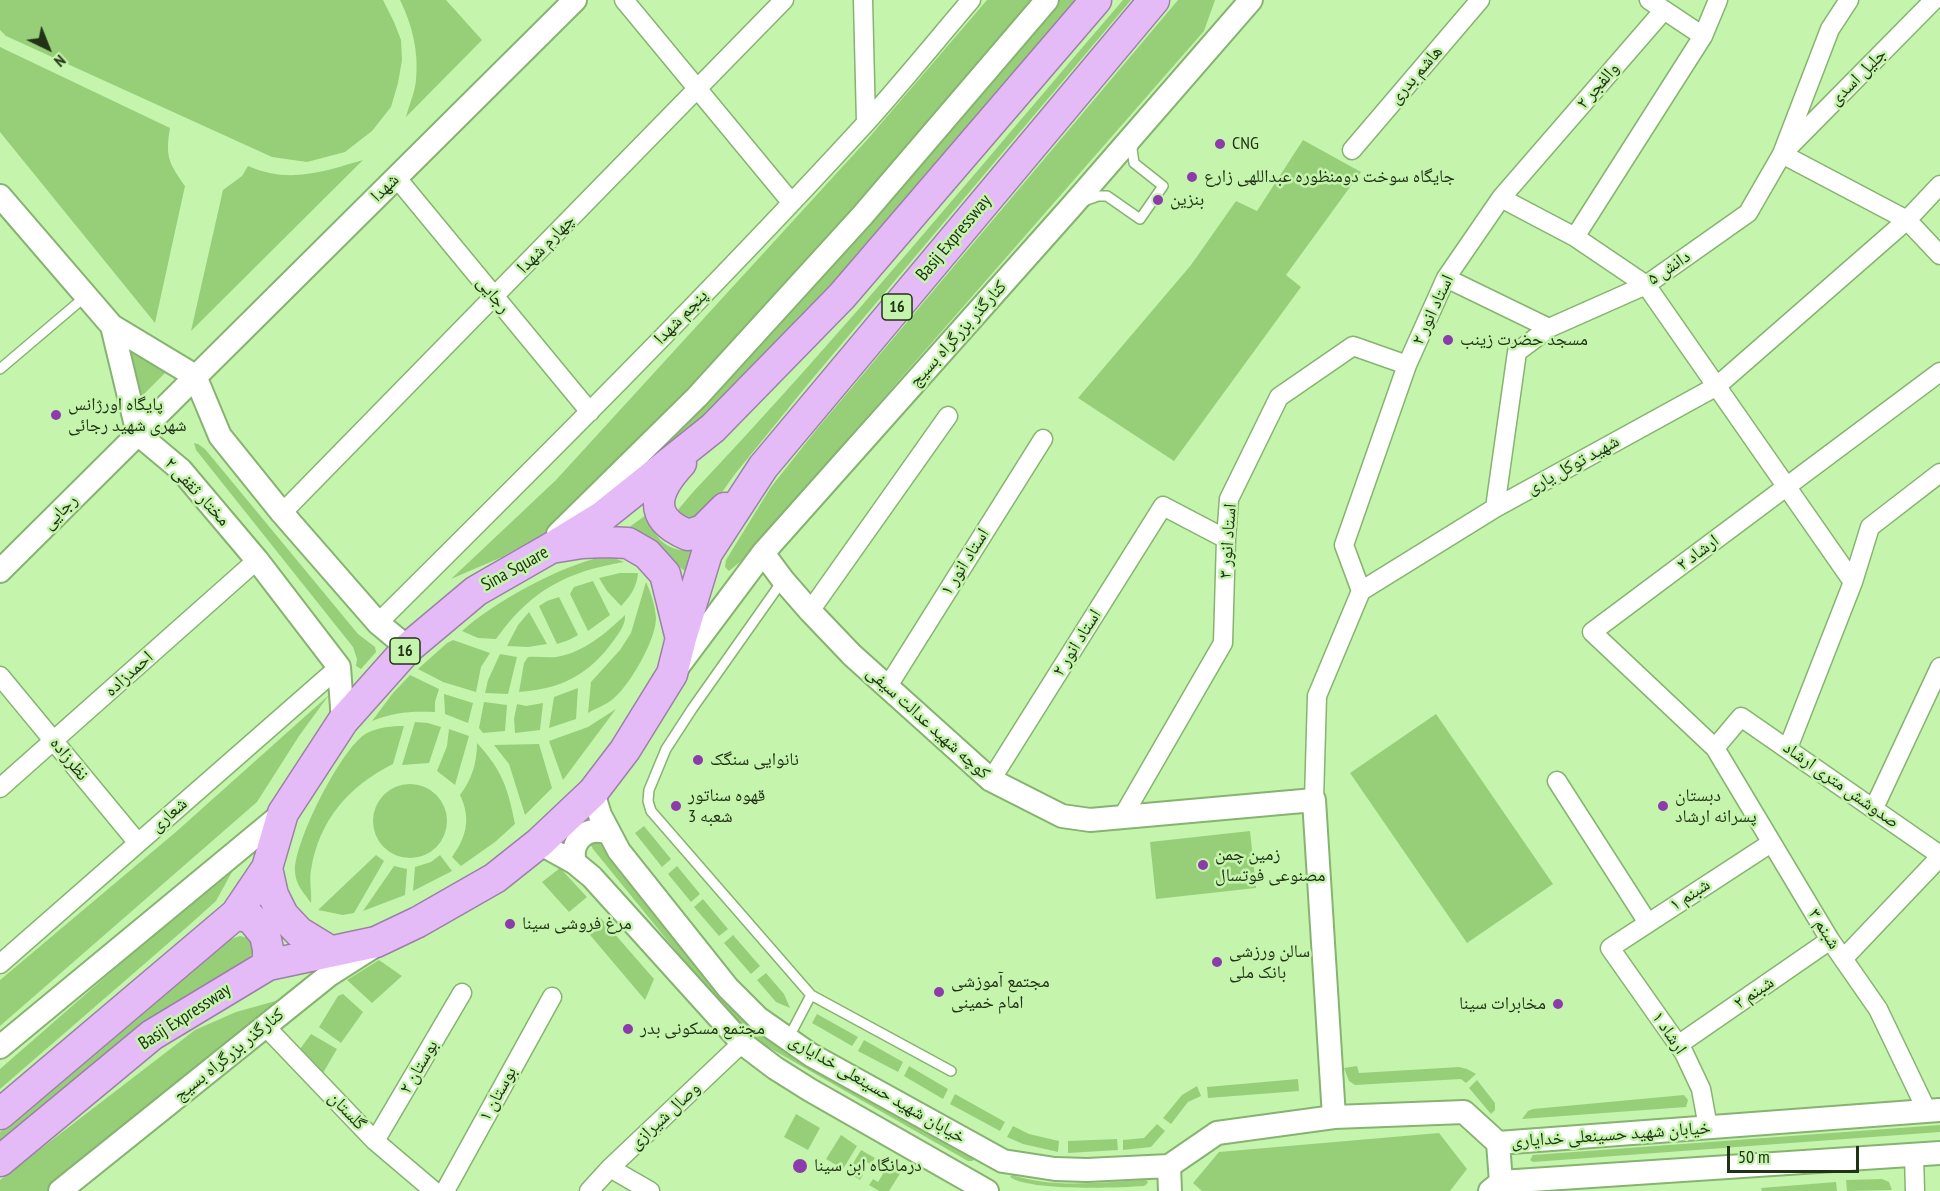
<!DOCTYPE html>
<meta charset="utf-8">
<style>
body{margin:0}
#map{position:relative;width:1940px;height:1191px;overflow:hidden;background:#c5f4ad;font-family:"PT Sans Narrow",sans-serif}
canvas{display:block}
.north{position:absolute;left:18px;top:18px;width:60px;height:60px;-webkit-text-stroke:4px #c5f4ad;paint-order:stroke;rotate:137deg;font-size:16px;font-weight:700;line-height:24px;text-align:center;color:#213217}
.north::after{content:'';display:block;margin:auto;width:21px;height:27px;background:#213217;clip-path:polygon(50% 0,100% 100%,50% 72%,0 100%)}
.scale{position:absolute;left:1727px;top:1146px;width:132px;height:27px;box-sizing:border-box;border:3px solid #213217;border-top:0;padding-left:8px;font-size:18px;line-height:21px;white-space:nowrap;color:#213217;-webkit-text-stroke:4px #c5f4ad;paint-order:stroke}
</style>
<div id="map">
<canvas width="1940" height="1191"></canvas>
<div class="north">N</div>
<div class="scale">50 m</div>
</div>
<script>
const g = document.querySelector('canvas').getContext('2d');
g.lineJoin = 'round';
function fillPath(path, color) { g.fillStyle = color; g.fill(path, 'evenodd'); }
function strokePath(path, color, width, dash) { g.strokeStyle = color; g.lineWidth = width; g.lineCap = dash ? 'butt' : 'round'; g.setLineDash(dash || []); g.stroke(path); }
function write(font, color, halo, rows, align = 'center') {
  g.font = font + ' "PT Sans Narrow","Noto Naskh Arabic",sans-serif'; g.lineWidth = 5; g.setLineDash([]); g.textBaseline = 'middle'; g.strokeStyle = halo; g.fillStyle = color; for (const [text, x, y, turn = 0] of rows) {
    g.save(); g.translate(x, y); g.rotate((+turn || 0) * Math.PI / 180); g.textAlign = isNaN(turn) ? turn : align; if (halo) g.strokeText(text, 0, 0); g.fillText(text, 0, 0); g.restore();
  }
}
const green = new Path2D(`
 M0,0H383L394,22L401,40L402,60L398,83L391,107L372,131L345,152L307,162L272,157L6,36L0,30Z
 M400,0H446L482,40L406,117C409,105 415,92 416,80C419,52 412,24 400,0Z
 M987,0H1034L831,240L607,476L545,533L502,557L451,579L556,480L866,141Z
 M1058,0H1077L852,264L703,423L605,502L918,165Z
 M1123,0H1131L808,384L735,474L700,523L679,521L677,511L693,492C843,334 981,165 1123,0Z
 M1178,0H1215L1204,31L741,561L729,571L725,567L726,560L771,487L817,429Z
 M0,47L170,128C165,157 169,163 185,186L155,323L0,132Z
 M1303,140L1361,172L1286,275L1301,287L1174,461L1078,398L1191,265L1236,201L1257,211Z
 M363,160L191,331L223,190L242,176L248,166C289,184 322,172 363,160Z
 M123,343L167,371L142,396Z
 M194,443L198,444L205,449L358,634L375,647L376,652L361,669L356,666L357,659L353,647L196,450Z
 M646,515C657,542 668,553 698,550L687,572C678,569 668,552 658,546C647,540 632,537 621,533Z
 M602,557L614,558L624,562C566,572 531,590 496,639L478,638L462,631C494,602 560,566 602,557Z
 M620,573H638C637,587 630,597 621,606L607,591L599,578Z
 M593,581L610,615L588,631L570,594L574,587Z
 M646,582C651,593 655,605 656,618C656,640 630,685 613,699C606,705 596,708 588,713L591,682L620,650L631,633Z
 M559,597L578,635L569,640L557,644L539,606L547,601Z
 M529,612L547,644L528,647L507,646L518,625Z
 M625,615C626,624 619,633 614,640C589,675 561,689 519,692L524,663L528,657C537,656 547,658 556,657C583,653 606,633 625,615Z
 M453,640L490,653L481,667L476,692L443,682L418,669L447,643Z
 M500,654L517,657L508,694L485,693L488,680Z
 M410,675L439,689L435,702V712C410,711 395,712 372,721L393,693Z
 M578,688L576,719L549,728L554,697Z
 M444,694L473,703L468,723L445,714Z
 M329,695L299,736L257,802L0,1026V980L177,831Z
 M484,702L507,705L505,731L483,733L479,728Z
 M543,703L540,730L515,733L514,719L517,704L526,706Z
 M616,709L563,780L549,741L588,727Z
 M1436,714L1553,884L1467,943L1350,773Z
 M415,722L428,723L441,727L429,763L402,765Z
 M404,726L393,764C349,786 319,820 311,870C309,881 312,892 311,903C304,893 295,884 295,871C294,842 342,746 367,733C379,727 391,726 404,726Z
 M449,729L469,736L455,785L437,771L447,746Z
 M477,743C502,770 508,788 515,824L495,842L461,866L452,857C467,836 471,818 460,795C472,779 477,763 477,743Z
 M539,744L552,788L525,815L509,764L494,745Z
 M373 821a37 37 0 1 1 74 0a37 37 0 1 1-74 0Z
 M644,826L671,859L662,867L635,833Z
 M1250,831L1256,888L1156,899L1150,842Z
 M597,840L604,845L706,972L975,1154L973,1161H968L761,1043L750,1035L698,978L593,849L591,845L592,841Z
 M376,855L384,861L354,913L343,915L318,910Z
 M440,855L452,871L413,891L415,867L431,862Z
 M238,861L216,901L187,927L0,1089V1069Z
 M394,866L407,869L405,895L363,911Z
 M677,866L700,894L691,902L668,874Z
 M560,868L587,897L569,912L542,882Z
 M703,899L728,929L719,936L694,907Z
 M599,916L654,979L645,1000L585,929Z
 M733,935L760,966L751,974L724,943Z
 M240,936L248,938L253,942C255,955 249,958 240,966L0,1146V1132L79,1068L228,940Z
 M379,960L402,976L372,1003L347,980Z
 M766,973L784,994L790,1008L776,1002L757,980Z
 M343,994L363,1012L341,1043L319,1027L338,996Z
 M279,1000L50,1191H0V1180L195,1030L236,1012Z
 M817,1014L858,1037L852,1046L812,1023Z
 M311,1034L337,1049L323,1073L300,1049Z
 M864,1040L903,1062L898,1072L858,1051Z
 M909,1066L948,1089L943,1099L904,1076Z
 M1357,1066L1359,1073L1459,1067L1467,1069L1476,1074L1466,1083L1461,1079L1355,1085L1349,1081L1344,1068Z
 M1298,1079L1299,1091L1208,1098L1207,1087Z
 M1477,1080L1495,1103V1110L1491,1114L1469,1088Z
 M1197,1086L1201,1096L1188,1102L1171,1124L1163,1118L1182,1095Z
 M955,1094L1005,1122L1000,1131L950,1104Z
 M1684,1095L1688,1100L1686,1107L1522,1119L1528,1111L1533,1109Z
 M796,1114L820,1128L808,1150L784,1137Z
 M1157,1124L1165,1131L1151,1147L1123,1150V1140L1144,1138Z
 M1940,1125V1132L1533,1162L1530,1160L1533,1155Z
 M1013,1126L1029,1134L1059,1141L1058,1152L1023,1144L1007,1137Z
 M1439,1133L1467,1169L1450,1191H1202L1193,1183L1219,1152Z
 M841,1135L857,1146L843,1169L826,1159Z
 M1117,1139L1118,1150L1068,1153V1141Z
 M861,1150L875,1158L871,1164L864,1161L858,1172L863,1175L860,1180L848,1172Z
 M884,1162L901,1172L889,1191H879L869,1185L873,1179L878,1182L883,1174L879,1171Z
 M1012,1175C1056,1189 1099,1182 1144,1180L1148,1181L1147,1184L1144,1186C1115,1188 1029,1191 1010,1177Z
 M1882,1179L1889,1182L1892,1190L1847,1191L1846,1180Z
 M1836,1182L1837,1191H1762L1761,1188Z`);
const service = new Path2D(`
 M1084,201L1098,196H1107L1140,219L1163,186L1134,163L1132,149L1135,141
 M0,369L86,296
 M783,580L692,709L666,749L649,790L648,801L651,811L811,995L788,1039
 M811,995L951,1071`);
const minor = new Path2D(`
 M624,0L791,202
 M863,0L866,122
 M1649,0L1703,36
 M1934,0L1782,154L1907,220L1940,255
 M1352,150L1480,0
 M396,177L590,412
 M1501,198L1575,237L1646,285L1853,582
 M1575,237L1703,36L1718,0
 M1446,278L1549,328
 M1495,508L1517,352L1549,328L1646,285L1748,213L1782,154L1830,29L1849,0
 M282,513L784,0
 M1361,591L1344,545L1407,365L1446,278L1501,198L1664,10
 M810,611L948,416
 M378,623C543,459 708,295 865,124C901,84 936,41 971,0
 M0,676L138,843
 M888,686L1043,439
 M1715,748L1741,717L1940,855
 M1788,748L1853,582L1870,527L1940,473
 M991,780L1163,506L1226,539
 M1557,781L1648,923
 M0,788L257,560
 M1314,800L1317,696L1361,591L1495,508L1717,386L1907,220L1940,185
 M1874,808L1940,667
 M1123,816L1223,643L1226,539L1229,499L1279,397L1353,346L1407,365
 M1843,959L1940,857
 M0,964L339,667
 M265,1026L375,1141L434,1191
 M1678,1045L1830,940
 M1927,1111L1878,1009L1830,940L1715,748L1592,632L1940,372
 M1708,1127L1701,1089L1684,1053L1610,948L1771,843
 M375,1141L462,993
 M1914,1155L1915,1191
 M610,1168L650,1191
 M445,1191L552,997
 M589,1191L610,1168L742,1043`);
const tertiary = new Path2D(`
 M0,196L112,326L195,376L220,436L282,513L378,623L408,648
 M112,326L138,434L181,470L257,560L339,667L343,721
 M558,534L697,397L862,216L1047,0
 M763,553L783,580L810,611L852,655L991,780L1062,816L1090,820L1314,800L1334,1117
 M0,571L575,0
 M677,668L763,553L1071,207L1251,0
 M593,792L600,815L619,851L728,988L758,1018L811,1055L1003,1161L1055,1169L1087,1170L1169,1166
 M539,843L575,863L592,877L742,1043L775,1068L810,1090L987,1191
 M575,863C569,841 587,825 608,833
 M0,1047L283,813
 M1498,1143L1940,1110
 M1501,1182L1940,1153
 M60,1191L329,975L373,947
 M1170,1191L1169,1166L1217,1133L1334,1117L1464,1112L1498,1143L1501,1182L1490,1191`);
const trunk = new Path2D(`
 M681,463C655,491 646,518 688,535L703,530L725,508
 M551,548L603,516L713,428L842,296L1096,0
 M236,914L251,918L265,935L268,949V965
 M330,951L299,932L283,915L273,895L267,868L283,813L343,721L408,648L476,591L551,548L582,543L606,542L628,543L647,554L665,574L680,635
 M0,1114L236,914L267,868
 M0,1161L152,1035L268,965L376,942L418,922L495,878L539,843L593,792L625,750L672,674L681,638L707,553L763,467L1154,0`);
const markers = [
 [1220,144,6,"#8b3baa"],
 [1192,177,6,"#8b3baa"],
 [1158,200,6,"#8b3baa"],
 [1448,340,6,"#8b3baa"],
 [56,415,6,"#8b3baa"],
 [698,760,6,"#8b3baa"],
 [676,806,6,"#8b3baa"],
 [1663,806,6,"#8b3baa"],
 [1203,865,6,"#8b3baa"],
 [510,924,6,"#8b3baa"],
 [1217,962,6,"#8b3baa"],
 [939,992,6,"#8b3baa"],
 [1558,1004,6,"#8b3baa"],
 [628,1029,6,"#8b3baa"],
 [800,1166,8,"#8b3baa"]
];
const shields = [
 [897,307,30],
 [405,651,30]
];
const shieldNames = [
 ["16",897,307],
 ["16",405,651]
];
const streetNames = [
 ["هاشم بدری",1416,75,-49],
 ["جلیل اسدی",1858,77,-45],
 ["والفجر ۲",1598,86,-49],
 ["شهدا",385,188,-45],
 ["Basij Expressway",954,238,-50],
 ["چهارم شهدا",546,244,-46],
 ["دانش ۵",1669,268,-34],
 ["رجایی",493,295,51],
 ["استاد انور ۲",1433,310,-65],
 ["پنجم شهدا",681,317,-46],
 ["کنارگذر بزرگراه بسیج",958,334,-48],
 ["شهید توکل یاری",1573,465,-29],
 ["مختار ثقفی ۲",197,492,47],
 ["رجایی",60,512,-45],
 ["استاد انور ۳",1228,541,-86],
 ["ارشاد ۲",1698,553,-37],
 ["استاد انور ۱",965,562,-58],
 ["Sina Square",515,569,-29],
 ["استاد انور ۲",1077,643,-58],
 ["احمدزاده",129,674,-42],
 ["کوچه شهید عدالت سیفی",928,723,42],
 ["نظرزاده",69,759,51],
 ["صدوشش متری ارشاد",1841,785,35],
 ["شعاری",169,815,-41],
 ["شبنم ۱",1690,895,-33],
 ["شبنم ۳",1824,929,58],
 ["شبنم ۲",1754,993,-34],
 ["Basij Expressway",185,1017,-33],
 ["ارشاد ۱",1669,1033,56],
 ["کنارگذر بزرگراه بسیج",229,1055,-39],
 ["بوستان ۲",419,1067,-60],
 ["خیابان شهید حسینعلی خدایاری",877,1089,30],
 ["بوستان ۱",498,1094,-61],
 ["گلستان",347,1111,46],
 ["وصال شیرازی",665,1116,-43],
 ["خیابان شهید حسینعلی خدایاری",1611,1135,-4]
];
const poiNames = [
 ["CNG",1232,144],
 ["جایگاه سوخت دومنظوره عبداللهی زارع",1204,177],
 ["بنزین",1170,200],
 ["مسجد حضرت زینب",1460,340],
 ["پایگاه اورژانس",68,405],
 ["شهری شهید رجائی",68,426],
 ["نانوایی سنگک",710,760],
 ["قهوه سناتور",688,796],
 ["شعبه 3",688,817],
 ["دبستان",1675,796],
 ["پسرانه ارشاد",1675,817],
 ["زمین چمن",1215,855],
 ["مصنوعی فوتسال",1215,876],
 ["مرغ فروشی سینا",522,924],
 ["سالن ورزشی",1229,952],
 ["بانک ملی",1229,973],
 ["مجتمع آموزشی",951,982],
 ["امام خمینی",951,1003],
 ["مخابرات سینا",1546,1004,"right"],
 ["مجتمع مسکونی بدر",640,1029],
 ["درمانگاه ابن سینا",814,1166]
];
fillPath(green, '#97cf79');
strokePath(service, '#87b370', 12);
strokePath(minor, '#87b370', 21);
strokePath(tertiary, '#87b370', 26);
strokePath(trunk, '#9c80a7', 33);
strokePath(service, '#fff', 9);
strokePath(minor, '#fff', 18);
strokePath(tertiary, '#fff', 22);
strokePath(trunk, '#e4bbf7', 30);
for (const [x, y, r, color] of markers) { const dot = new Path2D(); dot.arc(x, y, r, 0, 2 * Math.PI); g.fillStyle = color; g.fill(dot); strokePath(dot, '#c5f4ad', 2); }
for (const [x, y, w] of shields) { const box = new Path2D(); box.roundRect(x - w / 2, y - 13, w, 26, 4.5); g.fillStyle = '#c5f4ad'; g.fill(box); strokePath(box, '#213217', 1.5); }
write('bold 16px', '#213217', null, shieldNames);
write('18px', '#213217', '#c5f4ad', streetNames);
write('18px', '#213217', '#c5f4ad', poiNames, 'left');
</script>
